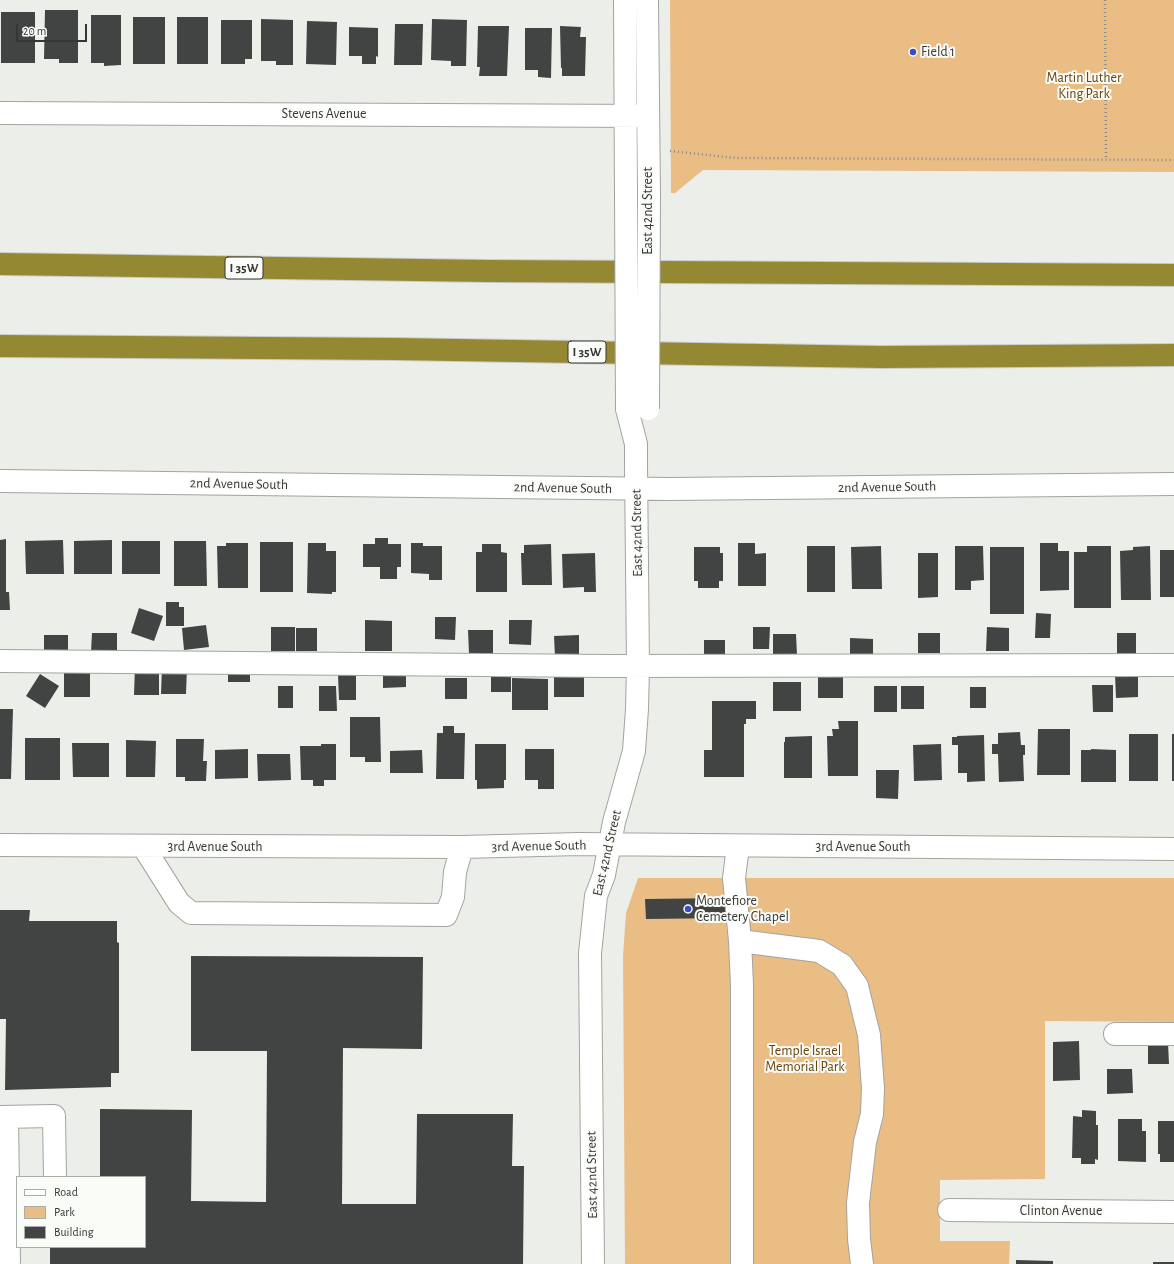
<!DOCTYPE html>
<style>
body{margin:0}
#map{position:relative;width:1174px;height:1264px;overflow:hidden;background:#eceeea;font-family:"Alegreya Sans",sans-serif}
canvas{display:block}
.legend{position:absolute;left:16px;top:1176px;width:130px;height:72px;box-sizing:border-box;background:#fafcf8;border:1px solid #acadaa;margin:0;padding:5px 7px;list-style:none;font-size:12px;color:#363735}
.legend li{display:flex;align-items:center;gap:8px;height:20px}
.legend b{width:20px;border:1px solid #acadaa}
.scale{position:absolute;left:16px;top:24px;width:71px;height:18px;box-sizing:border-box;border:2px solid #363735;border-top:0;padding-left:5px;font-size:12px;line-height:14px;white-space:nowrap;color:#363735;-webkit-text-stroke:3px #fafcf8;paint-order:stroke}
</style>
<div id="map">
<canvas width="1174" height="1264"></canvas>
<ul class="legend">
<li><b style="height:5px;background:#fff"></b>Road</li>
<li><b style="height:11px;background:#eabd85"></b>Park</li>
<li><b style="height:11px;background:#414442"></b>Building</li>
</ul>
<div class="scale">20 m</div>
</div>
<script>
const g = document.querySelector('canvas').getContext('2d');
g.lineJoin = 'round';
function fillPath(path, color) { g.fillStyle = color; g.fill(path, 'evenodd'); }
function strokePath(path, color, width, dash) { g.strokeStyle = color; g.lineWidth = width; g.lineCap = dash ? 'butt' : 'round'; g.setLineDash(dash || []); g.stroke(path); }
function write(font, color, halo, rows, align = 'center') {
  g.font = font + ' "Alegreya Sans",sans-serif'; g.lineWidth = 4; g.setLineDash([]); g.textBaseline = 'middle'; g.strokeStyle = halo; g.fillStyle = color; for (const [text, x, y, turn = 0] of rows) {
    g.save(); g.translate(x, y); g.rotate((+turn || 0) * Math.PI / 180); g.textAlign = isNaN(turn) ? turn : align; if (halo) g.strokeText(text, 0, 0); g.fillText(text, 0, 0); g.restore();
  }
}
const green = new Path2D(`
 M670,0H1174V172L703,170L675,193H671Z
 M638,878H1174V1022L1045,1021V1179L940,1180V1241H1010L1009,1264H625L623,956L626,913Z`);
const building = new Path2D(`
 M45,10H78V63H59V59H44Z
 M1,12H35V63H1Z
 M91,15H121V65L104,66V63H91Z
 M133,17H165V64H133Z
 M177,17H208V64H177Z
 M261,19L293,20V65H276V61H261Z
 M432,19L467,20L466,66H451V61L431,60Z
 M221,20H252V59H245V64H221Z
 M307,21L337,22L336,65L306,64Z
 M395,24H423L422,65H394Z
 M478,26H509L507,76H479L480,67H477Z
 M560,26L581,27L580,37H586L585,76H562V68H561Z
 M349,27L378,28V57L376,56V64H362V56H349Z
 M525,28H552L551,78L538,77V70H525Z
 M375,538H388V544H401V567H397V579H380V567H363V544H375Z
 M6,539V592H9L10,610H0V540Z
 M63,540L64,574H26L25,541Z
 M112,540V574H74V541Z
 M122,541H160V574H122Z
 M174,541H206L207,586H174Z
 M260,542H293V592H260Z
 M226,543H248V588H218L217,546H226Z
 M308,543H326V551H336V592H332V594L307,593Z
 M411,543H423V546H442V580H429V574L411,573Z
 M738,543H755V554L766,553V586H738Z
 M1040,543H1058V551H1069V590L1040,591Z
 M482,544H501V552L507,553V592H476V552H482Z
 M551,544L552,585H522L521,553H524V545Z
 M807,546H835V592H807Z
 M881,546L882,589H852L851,547Z
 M955,546H983L984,580L971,581V590H955Z
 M1087,546H1111V608H1074V552H1087Z
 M1150,546L1151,600H1121L1120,551L1133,550V547Z
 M694,547H720V553H723V581H719V588H698V581H694Z
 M990,547H1024V614H990Z
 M1160,550H1174V597H1160Z
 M595,553L596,592H584V587L563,588L562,554Z
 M918,553H938V597L918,598Z
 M166,602H179V607H184V626H166Z
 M139,608L163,616L154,641L131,633Z
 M1036,613L1051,614L1050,638H1035Z
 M435,617H456L455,640L435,639Z
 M365,620L392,621V651H365Z
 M509,620H532L531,645L509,644Z
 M206,625L209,647L184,650L182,628Z
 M271,627H295V651H271Z
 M753,627H770L769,649H753Z
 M987,627L1009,628V651H986Z
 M296,628H317V651H296Z
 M468,630H493V654H469Z
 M92,633H117V653L91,652Z
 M918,633H940V653H918Z
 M1117,633H1136V657H1117Z
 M773,634H796L797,655H773Z
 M44,635H68V651H44Z
 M579,635V657H555L554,636Z
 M850,638L873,639V656H850Z
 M704,640H725V657H704Z
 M135,666H159V695H134Z
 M162,666L187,667L186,694H161Z
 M64,667H90V697H64Z
 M250,667V682H228V668Z
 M383,668H406V687L383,688Z
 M554,669L584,670V697H554Z
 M491,670H511V692H491Z
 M818,670H843V698H818Z
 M40,674L59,686L45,708L26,696Z
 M1115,674H1138V697L1116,698Z
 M338,675H356V700H339Z
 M445,678H467V699H445Z
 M512,678L548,679V710H512Z
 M773,682H801V711H773Z
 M1092,685H1113V712H1093Z
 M278,686H293V708H278Z
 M319,686H336L337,711H319Z
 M874,686H897V712H874Z
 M901,686H924V709H901Z
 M970,687H986V708H970Z
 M712,701H756V719H746V724H744V777H704V750H712Z
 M0,709H13L11,779H0Z
 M350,717H380L381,762H365V757H350Z
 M838,721H858V776H828L827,736H833L832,729H839Z
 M443,726H454V733H465L464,779H436L437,733H443Z
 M1038,729H1070V775H1037Z
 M1020,732L1021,745H1025V755H1023L1024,781L999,782L998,754H992V744H998V733Z
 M1129,734H1158V781H1129Z
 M1172,734H1174V781H1172Z
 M984,735L985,781L967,782V773H958V745H952V737H957V736Z
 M812,736V778H784V742H785V737Z
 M25,738H60V780H25Z
 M176,739H204L203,761H207L206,781H185V777H176Z
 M126,740L156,741L155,777H126Z
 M72,743H109V777H73Z
 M321,744H336V780H324V786H313V780H301L300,746H321Z
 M475,744H506V780H504V788L477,789V780H475Z
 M941,744L942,780L914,781L913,745Z
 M248,749V778L215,779V750Z
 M525,749H554V789H538V780H525Z
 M1091,749L1116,750V782H1081V750H1091Z
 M422,750L423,773H390V751Z
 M257,754H290L291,780L258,781Z
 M876,770H899L898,799L876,798Z
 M731,898V918L646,919L645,899Z
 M0,910H30L29,921H117V942L119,943V1073H111V1087L5,1090L6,1019H0Z
 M191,956L423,957L422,1049L343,1048L342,1204H416L417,1114H513L512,1166H524L523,1264H50V1247H145V1177H100V1109L192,1110L191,1201L266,1202L267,1051H191Z
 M1079,1041L1080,1080L1053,1081V1042Z
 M1148,1043H1168L1169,1064H1148Z
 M1107,1069H1132L1133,1093L1107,1094Z
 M1082,1110L1096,1111V1125H1098V1160L1095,1159V1164H1081V1158H1072L1073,1116L1082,1117Z
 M1118,1119H1142V1131H1146V1162L1118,1161Z
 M1158,1121H1174V1162H1160V1154H1158Z
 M1016,1260L1053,1261V1264H1016Z
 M1153,1262H1174V1264H1153Z`);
const path = new Path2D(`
 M1105,0L1106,160
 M670,151L736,158L1174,160`);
const minor = new Path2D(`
 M625,0L626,194
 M647,0L649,195
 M0,113L648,116
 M0,481L669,489L1174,484
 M0,661L608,666L1174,665
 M0,845L462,847L579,844L1174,849
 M143,846L179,903L191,913L446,915L453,897L455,872L462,847
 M738,846L734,878L740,941
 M1115,1034H1174
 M0,1117L54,1116L55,1177
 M7,1117L8,1190
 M949,1210L1174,1212
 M0,1261H9L8,1190H17
 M593,1264L590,953L596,896L604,875L614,822L634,751L637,709L638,666L636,464V444L627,409
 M742,1264V985L740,941L819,951L842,965L857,986L869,1035L873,1088L872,1114L865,1142L858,1203L859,1239L862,1264`);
const highway = new Path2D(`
 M0,264L488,271L1174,275
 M0,346L395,349L881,357L1174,355`);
const minorBridge = new Path2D(`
 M626,194L627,409
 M648,409L649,195`);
const markers = [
 [913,52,4,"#3c4dc0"],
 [688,909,4,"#3c4dc0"]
];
const shields = [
 [244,268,38],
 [587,352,38]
];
const shieldNames = [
 ["I 35W",244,268],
 ["I 35W",587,352]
];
const poiNames = [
 ["Field 1",921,52],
 ["Montefiore",696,901],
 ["Cemetery Chapel",696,917]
];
const parkNames = [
 ["Martin Luther",1084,78],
 ["King Park",1084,94],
 ["Temple Israel",805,1051],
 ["Memorial Park",805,1067]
];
const streetNames = [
 ["Stevens Avenue",324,114],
 ["East 42nd Street",648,211,-90],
 ["2nd Avenue South",239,484,1],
 ["2nd Avenue South",887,487,-1],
 ["2nd Avenue South",563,488,1],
 ["East 42nd Street",637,533,-91],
 ["3rd Avenue South",539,846,-1],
 ["3rd Avenue South",215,847],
 ["3rd Avenue South",863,847],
 ["East 42nd Street",607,853,-77],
 ["East 42nd Street",592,1175,-91],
 ["Clinton Avenue",1061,1211]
];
fillPath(green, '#eabd85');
fillPath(building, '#414442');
strokePath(minor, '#a2a4a0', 24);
strokePath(highway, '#cbcbca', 24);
strokePath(path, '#898b88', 2.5, [1, 3]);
strokePath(minor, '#fff', 22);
strokePath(highway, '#958833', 22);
strokePath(minorBridge, '#a2a4a0', 24, []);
strokePath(minorBridge, '#fff', 22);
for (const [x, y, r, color] of markers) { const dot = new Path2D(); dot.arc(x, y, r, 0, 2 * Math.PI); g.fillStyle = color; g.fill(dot); strokePath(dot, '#fafcf8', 1.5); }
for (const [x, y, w] of shields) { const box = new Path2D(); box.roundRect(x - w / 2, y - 11, w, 22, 3); g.fillStyle = '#fafcf8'; g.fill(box); strokePath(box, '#363735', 1); }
write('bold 13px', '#363735', null, shieldNames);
write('14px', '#363735', '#fafcf8', poiNames, 'left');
write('14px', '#66420c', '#fafcf8', parkNames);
write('14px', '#363735', '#fafcf8', streetNames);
</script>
